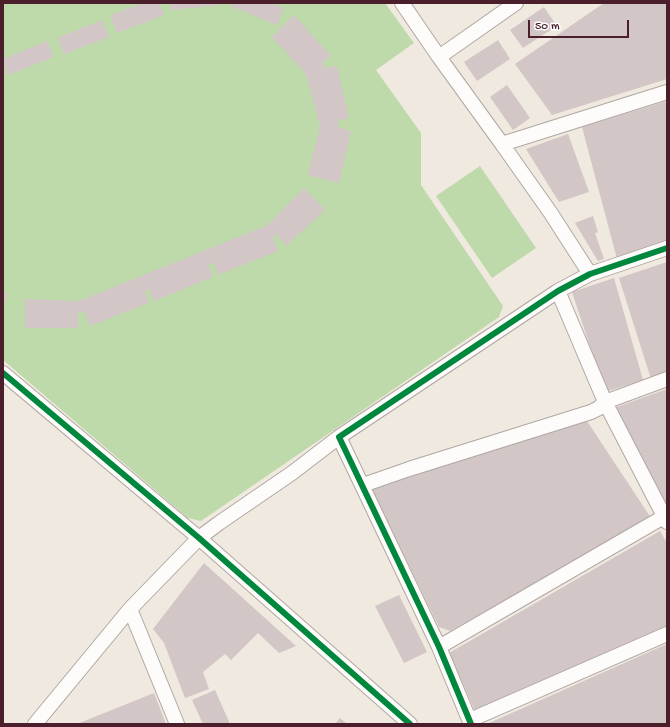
<!DOCTYPE html>
<style>
body{margin:0}
#map{position:relative;width:670px;height:727px;overflow:hidden;background:#f0e9df;font-family:"Gochi Hand",sans-serif}
canvas{display:block}
.frame{position:absolute;inset:0;border:4px solid #4a1f2b;pointer-events:none}
.scale{position:absolute;left:528px;top:20px;width:101px;height:18px;box-sizing:border-box;border:2px solid #4a1f2b;border-top:0;padding-left:5px;font-size:12px;line-height:14px;white-space:nowrap;color:#4a1f2b;-webkit-text-stroke:3px #fff;paint-order:stroke}
</style>
<div id="map">
<canvas width="670" height="727"></canvas>
<div class="frame"></div>
<div class="scale">50 m</div>
</div>
<script>
const c = document.querySelector('canvas').getContext('2d');
c.lineJoin = 'round';
function fill(path, color) { c.fillStyle = color; c.fill(path, 'evenodd'); }
function strokePath(path, color, width, dash) { c.strokeStyle = color; c.lineWidth = width; c.lineCap = dash ? 'butt' : 'round'; c.setLineDash(dash || []); c.stroke(path); }
const green = new Path2D(`
 M 3,3 L 385,3 L 414,43 L 376,70 L 421,133 L 421,185 L 503,306 L 499,317 L 201,521 L 188,518 L 3,360 Z
 M 480,166 L 536,248 L 492,278 L 436,196 Z`);
const building = new Path2D(`
 M 143,3 L 159,3 L 164,15 L 117,33 L 110,15 Z
 M 170,3 L 221,3 L 221,5 L 171,10 Z
 M 231,3 L 271,3 L 283,8 L 277,25 L 230,6 Z
 M 604,3 L 667,3 L 667,79 L 552,115 L 515,64 Z
 M 544,7 L 557,26 L 523,48 L 510,30 Z
 M 294,15 L 331,56 L 323,62 L 326,68 L 337,66 L 349,118 L 338,121 L 338,127 L 351,131 L 339,183 L 308,175 L 320,126 L 306,74 L 272,37 Z
 M 102,20 L 109,37 L 64,54 L 57,38 Z
 M 498,40 L 510,59 L 477,81 L 464,62 Z
 M 47,41 L 54,57 L 8,75 L 3,62 L 3,59 Z
 M 507,85 L 530,118 L 513,130 L 490,97 Z
 M 667,101 L 667,242 L 617,259 L 582,127 Z
 M 568,134 L 589,192 L 559,202 L 526,149 Z
 M 304,188 L 325,210 L 286,246 L 277,235 L 273,238 L 278,251 L 218,275 L 214,263 L 208,265 L 213,277 L 154,301 L 149,289 L 145,291 L 149,303 L 90,326 L 84,312 L 78,312 L 78,328 L 25,328 L 25,299 L 79,301 L 268,225 Z
 M 593,216 L 598,232 L 595,233 L 604,259 L 598,261 L 575,223 Z
 M 667,262 L 667,374 L 651,379 L 619,278 Z
 M 614,278 L 643,380 L 605,392 L 572,292 Z
 M 3,291 L 8,295 L 3,304 Z
 M 667,389 L 667,508 L 614,408 Z
 M 585,418 L 651,518 L 450,631 L 439,627 L 372,489 Z
 M 660,531 L 667,543 L 667,627 L 475,711 L 449,653 Z
 M 204,563 L 296,646 L 279,653 L 258,633 L 231,660 L 225,654 L 203,672 L 209,689 L 185,698 L 164,643 L 153,629 Z
 M 399,595 L 427,652 L 404,663 L 375,606 Z
 M 667,644 L 667,724 L 487,724 Z
 M 215,690 L 230,724 L 203,724 L 192,700 Z
 M 154,693 L 166,724 L 77,724 Z
 M 340,718 L 347,724 L 335,724 Z`);
const minor = new Path2D(`
 M 402,3 L 439,57 L 502,144
 M 439,57 L 516,3
 M 590,274 L 550,212 L 502,144 L 667,92
 M 558,291 L 605,402 L 667,522
 M 3,373 L 199,538 L 410,724
 M 363,485 L 409,469 L 591,412 L 599,408 L 605,402 L 667,379
 M 130,609 L 177,724
 M 439,647 L 667,515
 M 470,720 L 667,634
 M 35,724 L 130,609 L 199,538 L 219,523 L 292,473 L 339,437
 M 471,724 L 439,647 L 339,437 L 558,291 L 590,274 L 667,248`);
const cycleway = new Path2D(`
 M 3,373 L 199,538 L 410,724
 M 471,724 L 439,647 L 339,437 L 558,291 L 590,274 L 667,248`);
fill(green, '#bedaab');
fill(building, '#d2c6c6');
strokePath(minor, '#b0a7a2', 16);
strokePath(minor, '#fdfcfa', 14);
strokePath(cycleway, '#00873e', 6);
</script>
